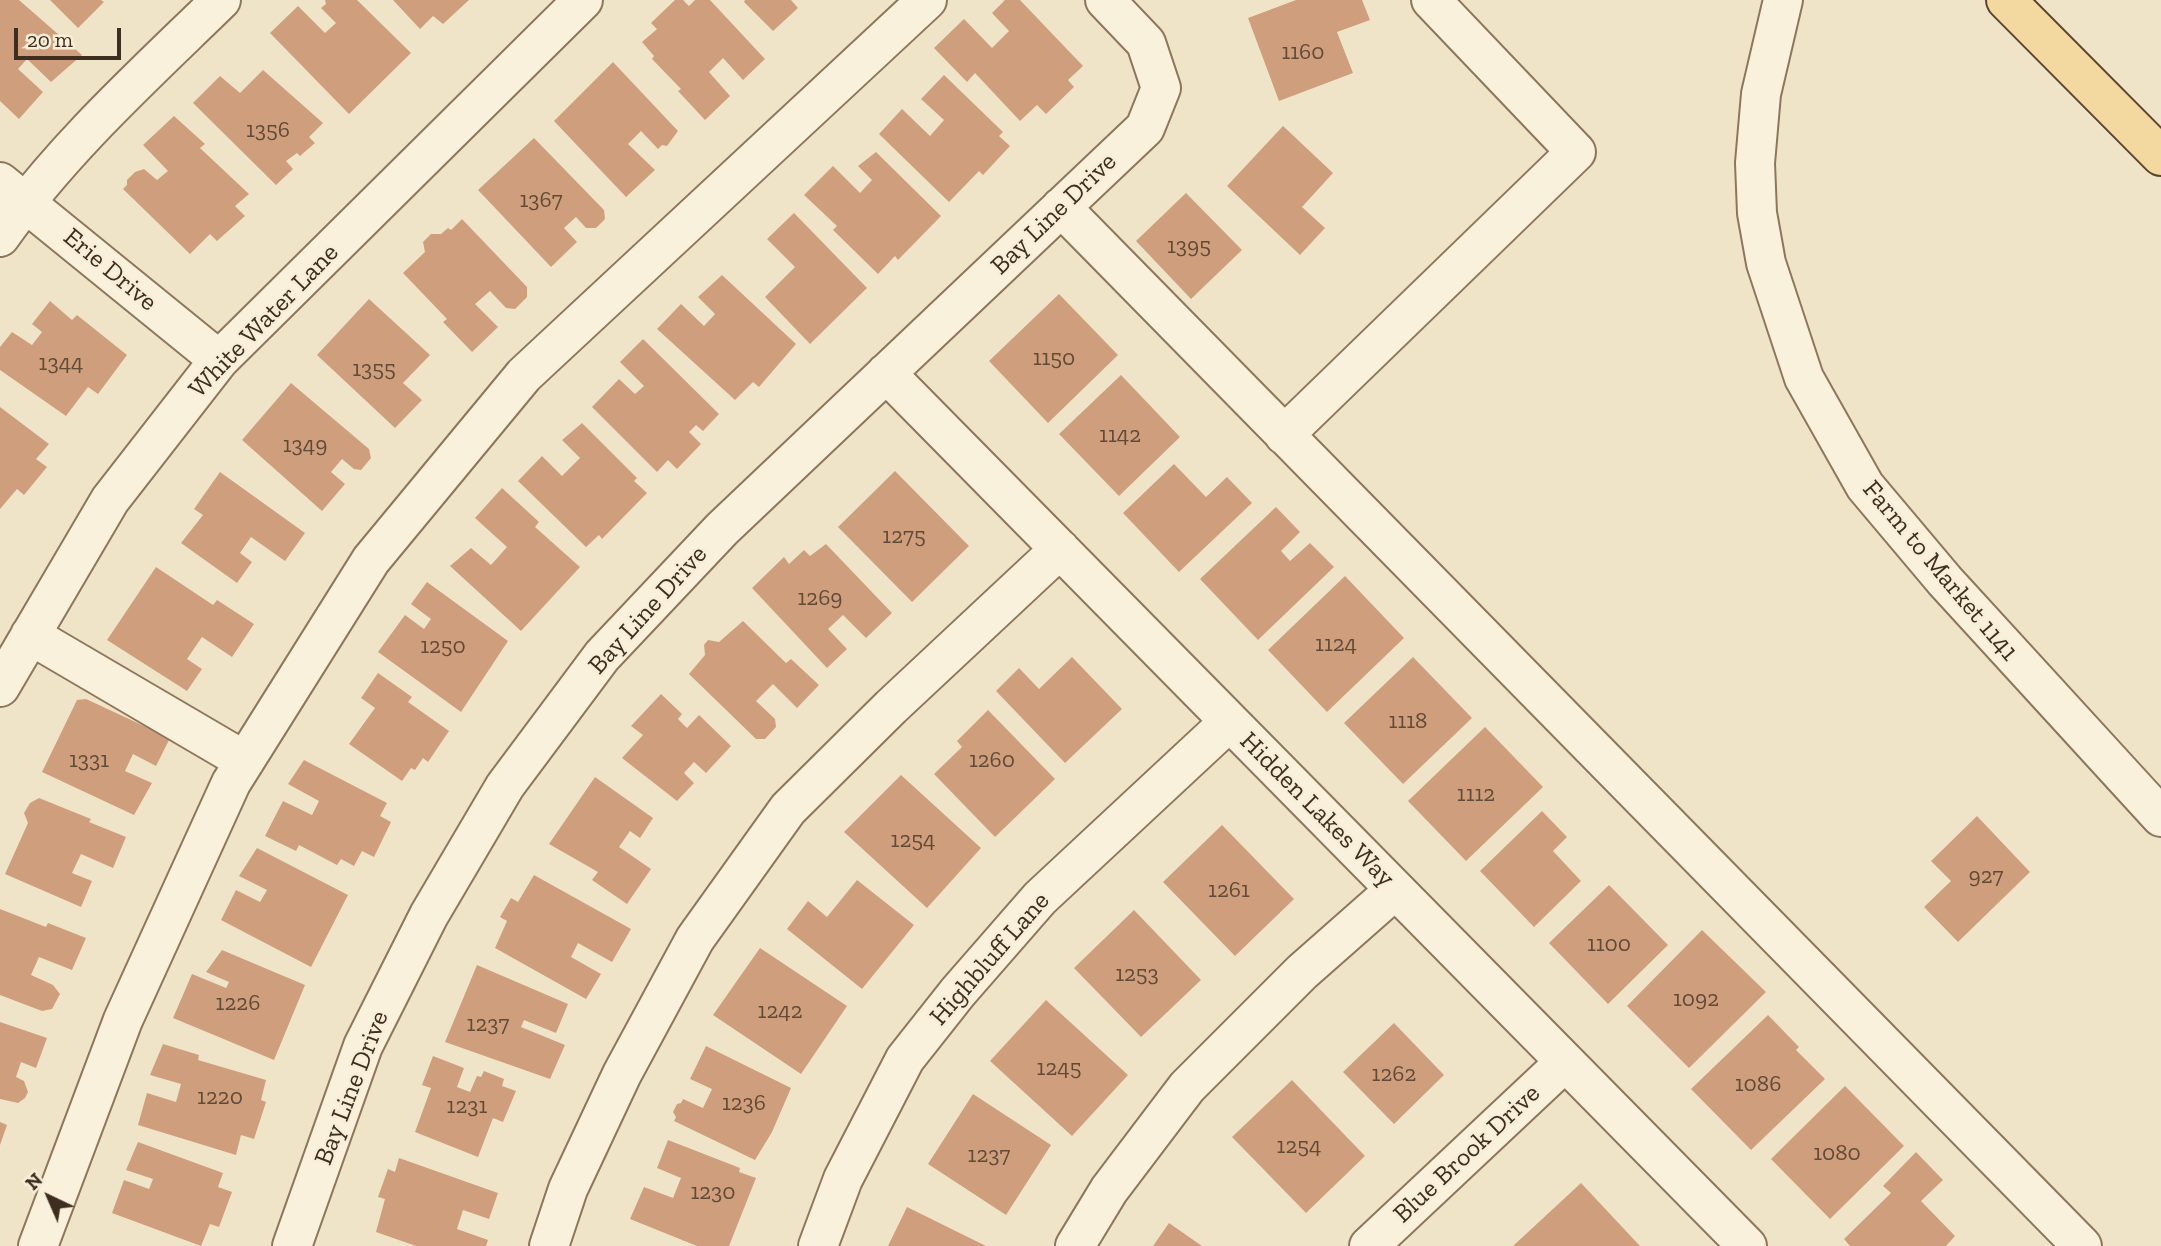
<!DOCTYPE html>
<style>
body{margin:0}
#map{position:relative;width:2161px;height:1246px;overflow:hidden;background:#f0e4c8;font-family:"Zilla Slab",serif}
canvas{display:block}
.north{position:absolute;left:14px;top:1162px;width:70px;height:70px;-webkit-text-stroke:5px #f7eed8;paint-order:stroke;rotate:316deg;font-size:19px;font-weight:700;line-height:28px;text-align:center;color:#3d2e20}
.north::after{content:'';display:block;margin:auto;width:24px;height:32px;background:#3d2e20;clip-path:polygon(50% 0,100% 100%,50% 72%,0 100%)}
.scale{position:absolute;left:14px;top:28px;width:107px;height:32px;box-sizing:border-box;border:4px solid #3d2e20;border-top:0;padding-left:9px;font-size:21px;line-height:24px;white-space:nowrap;color:#3d2e20;-webkit-text-stroke:5px #f7eed8;paint-order:stroke}
</style>
<div id="map">
<canvas width="2161" height="1246"></canvas>
<div class="north">N</div>
<div class="scale">20 m</div>
</div>
<script>
const c = document.querySelector('canvas').getContext('2d');
c.lineJoin = 'round';
function fill(path, color) { c.fillStyle = color; c.fill(path, 'evenodd'); }
function strokePath(path, color, width, dash) { c.strokeStyle = color; c.lineWidth = width; c.lineCap = dash ? 'butt' : 'round'; c.setLineDash(dash || []); c.stroke(path); }
function label(font, color, halo, rows, align = 'center') {
  c.font = font + ' "Zilla Slab",serif'; c.lineWidth = 5; c.setLineDash([]); c.textBaseline = 'middle'; c.strokeStyle = halo; c.fillStyle = color; for (const [text, x, y, turn = 0] of rows) {
    c.save(); c.translate(x, y); c.rotate((+turn || 0) * Math.PI / 180); c.textAlign = isNaN(turn) ? turn : align; if (halo) c.strokeText(text, 0, 0); c.fillText(text, 0, 0); c.restore();
  }
}
const building = new Path2D(`
 M 0,0 L 19,0 L 82,55 L 51,82 L 27,59 L 18,69 L 43,92 L 19,119 L 0,101 Z
 M 50,0 L 101,0 L 104,2 L 78,28 Z
 M 325,0 L 357,0 L 411,53 L 349,114 L 270,33 L 298,6 L 325,33 L 336,23 L 321,8 L 326,4 Z
 M 393,0 L 469,0 L 443,24 L 433,16 L 420,29 Z
 M 675,0 L 683,0 L 689,6 L 695,0 L 710,0 L 765,59 L 743,80 L 723,58 L 709,72 L 730,96 L 705,120 L 678,91 L 681,89 L 652,59 L 654,56 L 642,42 L 657,29 L 651,23 Z
 M 745,0 L 791,0 L 798,8 L 773,31 L 744,2 Z
 M 1005,0 L 1020,0 L 1083,66 L 1068,80 L 1074,87 L 1046,114 L 1037,105 L 1020,121 L 975,73 L 967,82 L 934,48 L 964,19 L 992,48 L 1009,31 L 992,13 Z
 M 1296,0 L 1362,0 L 1370,20 L 1337,32 L 1353,73 L 1279,101 L 1248,18 Z
 M 613,62 L 678,131 L 667,146 L 662,145 L 658,149 L 641,131 L 628,144 L 655,170 L 626,197 L 554,121 Z
 M 263,70 L 323,123 L 309,137 L 315,143 L 300,156 L 297,153 L 286,161 L 293,169 L 276,185 L 193,103 L 220,76 L 240,93 Z
 M 944,75 L 1003,132 L 999,136 L 1010,146 L 983,175 L 979,171 L 949,202 L 879,134 L 902,109 L 930,136 L 944,120 L 921,99 Z
 M 174,116 L 205,144 L 200,148 L 249,194 L 235,206 L 245,216 L 217,241 L 210,234 L 190,254 L 123,189 L 127,185 L 127,180 L 135,172 L 144,169 L 157,180 L 168,171 L 143,145 Z
 M 1283,126 L 1333,173 L 1302,207 L 1325,228 L 1300,255 L 1227,186 Z
 M 534,138 L 604,210 L 605,219 L 596,228 L 586,228 L 576,217 L 564,228 L 577,242 L 551,267 L 478,190 Z
 M 876,152 L 941,216 L 898,260 L 895,256 L 878,274 L 833,230 L 837,226 L 804,195 L 833,166 L 860,193 L 872,180 L 858,166 Z
 M 1186,193 L 1242,250 L 1191,299 L 1136,241 Z
 M 794,213 L 867,288 L 810,344 L 765,297 L 795,267 L 767,239 Z
 M 462,219 L 527,287 L 527,297 L 515,309 L 506,308 L 490,291 L 475,304 L 498,327 L 472,352 L 443,322 L 447,319 L 403,273 L 425,252 L 423,242 L 431,234 L 441,234 L 448,228 L 451,230 Z
 M 722,275 L 796,344 L 759,387 L 753,382 L 735,400 L 657,329 L 681,304 L 704,326 L 715,314 L 698,297 Z
 M 1059,294 L 1118,355 L 1048,423 L 989,361 Z
 M 369,299 L 430,355 L 403,383 L 422,400 L 395,428 L 317,355 Z
 M 50,301 L 72,320 L 77,315 L 127,355 L 98,394 L 88,387 L 66,416 L 0,370 L 0,347 L 12,332 L 32,345 L 42,332 L 32,324 Z
 M 643,339 L 719,414 L 703,431 L 696,425 L 689,432 L 701,444 L 677,469 L 668,460 L 657,472 L 592,407 L 619,379 L 635,394 L 644,386 L 620,362 Z
 M 1121,375 L 1180,437 L 1119,496 L 1059,434 Z
 M 291,383 L 369,449 L 371,458 L 361,470 L 354,469 L 342,459 L 331,472 L 345,484 L 322,511 L 242,440 Z
 M 0,407 L 49,444 L 36,459 L 47,467 L 24,495 L 17,489 L 0,509 Z
 M 582,423 L 637,478 L 634,481 L 647,493 L 602,539 L 599,535 L 586,547 L 518,481 L 542,456 L 562,476 L 580,458 L 562,440 Z
 M 1174,464 L 1206,497 L 1227,477 L 1252,503 L 1179,572 L 1123,513 Z
 M 895,471 L 969,546 L 912,602 L 838,527 Z
 M 220,472 L 305,533 L 285,561 L 251,537 L 240,553 L 252,562 L 237,583 L 181,543 L 203,515 L 194,509 Z
 M 502,488 L 539,522 L 535,527 L 580,567 L 521,631 L 450,566 L 471,548 L 491,565 L 507,547 L 475,518 Z
 M 1276,507 L 1300,532 L 1281,551 L 1290,561 L 1310,543 L 1334,567 L 1258,640 L 1200,579 Z
 M 826,544 L 892,613 L 866,638 L 843,615 L 828,629 L 847,649 L 827,668 L 752,588 L 784,557 L 789,564 L 804,550 L 810,556 Z
 M 156,567 L 213,605 L 217,600 L 254,624 L 232,657 L 202,637 L 187,659 L 202,669 L 187,691 L 107,640 Z
 M 1345,576 L 1404,638 L 1327,712 L 1268,650 Z
 M 427,582 L 508,641 L 461,712 L 378,652 L 405,615 L 424,629 L 431,619 L 411,604 Z
 M 743,621 L 786,663 L 791,659 L 819,685 L 797,708 L 773,684 L 756,701 L 775,719 L 776,727 L 765,739 L 756,739 L 689,674 L 705,655 L 704,645 L 708,640 L 719,642 Z
 M 1072,657 L 1122,709 L 1065,763 L 996,691 L 1019,668 L 1039,689 Z
 M 1413,657 L 1472,718 L 1403,784 L 1344,723 Z
 M 378,673 L 412,697 L 408,702 L 449,731 L 428,762 L 423,758 L 415,770 L 411,768 L 402,781 L 349,744 L 375,708 L 361,698 Z
 M 661,694 L 682,714 L 678,719 L 687,728 L 699,715 L 731,746 L 706,773 L 694,762 L 684,773 L 694,783 L 677,801 L 622,758 L 643,735 L 631,726 Z
 M 86,699 L 170,738 L 156,766 L 133,754 L 125,771 L 152,783 L 134,815 L 42,772 L 77,700 Z
 M 988,710 L 1055,779 L 995,837 L 934,774 L 962,747 L 957,741 Z
 M 1485,727 L 1543,787 L 1466,861 L 1408,801 Z
 M 304,760 L 387,803 L 380,816 L 391,822 L 374,857 L 362,851 L 354,866 L 341,859 L 337,865 L 299,845 L 296,851 L 265,836 L 283,801 L 312,815 L 319,801 L 288,784 Z
 M 901,775 L 981,848 L 927,908 L 844,832 Z
 M 595,777 L 653,818 L 640,838 L 630,831 L 619,847 L 651,869 L 627,904 L 592,880 L 598,872 L 549,844 Z
 M 39,798 L 91,819 L 89,822 L 126,837 L 113,868 L 81,854 L 72,873 L 92,881 L 81,907 L 5,874 L 28,823 L 24,813 L 30,803 Z
 M 1542,811 L 1567,837 L 1553,851 L 1581,881 L 1534,927 L 1480,871 Z
 M 1977,816 L 2030,872 L 1958,942 L 1924,907 L 1951,881 L 1931,861 Z
 M 1222,825 L 1294,899 L 1235,956 L 1163,882 Z
 M 257,848 L 348,895 L 311,967 L 221,920 L 236,890 L 260,902 L 267,890 L 239,876 Z
 M 534,875 L 631,929 L 612,962 L 578,943 L 571,957 L 601,974 L 586,999 L 495,948 L 507,921 L 500,917 L 511,898 L 518,902 Z
 M 857,880 L 914,925 L 862,989 L 787,929 L 808,901 L 827,917 Z
 M 1609,885 L 1668,945 L 1608,1004 L 1549,943 Z
 M 0,909 L 46,927 L 48,923 L 86,938 L 72,970 L 39,957 L 31,975 L 53,985 L 60,994 L 52,1009 L 42,1011 L 0,995 Z
 M 1134,910 L 1201,980 L 1141,1037 L 1074,968 Z
 M 1702,930 L 1766,992 L 1689,1068 L 1627,1006 Z
 M 760,948 L 847,1006 L 801,1074 L 713,1015 Z
 M 222,950 L 305,985 L 274,1060 L 173,1018 L 192,974 L 226,988 L 229,982 L 206,972 Z
 M 477,965 L 568,1004 L 556,1033 L 524,1020 L 521,1027 L 565,1045 L 550,1079 L 445,1042 Z
 M 1046,1000 L 1128,1075 L 1072,1136 L 990,1061 Z
 M 1768,1015 L 1799,1047 L 1796,1050 L 1825,1079 L 1751,1150 L 1691,1089 Z
 M 0,1022 L 47,1038 L 36,1068 L 21,1062 L 16,1077 L 24,1081 L 28,1092 L 25,1098 L 18,1103 L 0,1099 Z
 M 1394,1023 L 1444,1075 L 1394,1124 L 1343,1072 Z
 M 163,1044 L 199,1055 L 198,1060 L 266,1080 L 261,1100 L 266,1102 L 254,1139 L 241,1135 L 236,1155 L 138,1125 L 147,1093 L 176,1102 L 181,1084 L 150,1075 Z
 M 706,1046 L 791,1088 L 772,1132 L 755,1160 L 674,1121 L 676,1117 L 673,1112 L 677,1104 L 681,1103 L 683,1099 L 703,1108 L 712,1089 L 690,1079 Z
 M 433,1056 L 464,1068 L 457,1087 L 470,1092 L 477,1076 L 481,1077 L 484,1071 L 504,1079 L 502,1086 L 516,1091 L 503,1122 L 493,1118 L 478,1157 L 415,1132 L 431,1088 L 422,1085 Z
 M 1292,1080 L 1365,1156 L 1306,1213 L 1232,1137 Z
 M 1845,1086 L 1904,1146 L 1830,1219 L 1771,1159 Z
 M 973,1094 L 1051,1145 L 1006,1215 L 928,1164 Z
 M 0,1122 L 7,1125 L 0,1145 Z
 M 668,1140 L 740,1168 L 739,1172 L 756,1178 L 729,1246 L 697,1246 L 630,1219 L 644,1187 L 673,1198 L 681,1178 L 657,1168 Z
 M 138,1142 L 223,1173 L 218,1187 L 232,1192 L 219,1227 L 210,1224 L 201,1246 L 112,1213 L 124,1180 L 149,1189 L 153,1179 L 126,1170 Z
 M 1916,1152 L 1943,1180 L 1921,1201 L 1955,1236 L 1946,1246 L 1850,1246 L 1844,1239 L 1891,1193 L 1883,1186 Z
 M 399,1158 L 498,1193 L 489,1219 L 463,1210 L 457,1229 L 488,1240 L 486,1246 L 416,1246 L 376,1232 L 385,1199 L 378,1197 L 388,1169 L 395,1172 Z
 M 1581,1183 L 1640,1246 L 1513,1246 Z
 M 907,1207 L 986,1246 L 888,1246 Z
 M 1169,1223 L 1202,1246 L 1153,1246 Z`);
const minor = new Path2D(`
 M 1783,0 L 1761,94 L 1755,163 L 1757,213 L 1766,263 L 1804,378 L 1865,486 L 1945,581 L 2161,817
 M 0,182 L 219,360
 M 1061,207 L 2082,1246
 M 0,237 C 62,149 144,75 221,0
 M 886,373 L 1747,1246
 M 1284,435 L 1576,152 L 1431,0
 M 30,635 L 245,761
 M 0,687 L 110,500 L 219,360 L 583,0
 M 38,1246 L 123,1020 L 231,783 L 371,560 L 524,375 L 927,0
 M 292,1246 L 363,1046 L 429,915 L 505,786 L 602,656 L 722,529 L 1145,128 L 1161,88 L 1146,43 L 1105,0
 M 549,1246 L 568,1189 L 622,1074 L 695,939 L 788,809 L 891,707 L 1060,549
 M 818,1246 L 843,1179 L 905,1059 L 958,992 L 1040,898 L 1229,722
 M 1075,1246 L 1109,1190 L 1187,1087 L 1302,972 L 1395,890
 M 1369,1246 L 1565,1062`);
const major = new Path2D(`
 M 2006,0 L 2161,156`);
const numberNames = [
 ["1160",1303,52],
 ["1356",268,130],
 ["1367",541,200],
 ["1395",1189,246],
 ["1150",1054,358],
 ["1344",61,363],
 ["1355",374,369],
 ["1142",1120,435],
 ["1349",305,445],
 ["1275",904,536],
 ["1269",820,598],
 ["1124",1336,644],
 ["1250",443,646],
 ["1118",1408,721],
 ["1331",89,760],
 ["1260",992,760],
 ["1112",1476,794],
 ["1254",913,840],
 ["927",1986,876],
 ["1261",1229,890],
 ["1100",1609,944],
 ["1253",1137,974],
 ["1092",1696,999],
 ["1226",238,1003],
 ["1242",780,1011],
 ["1237",488,1024],
 ["1245",1059,1068],
 ["1262",1394,1074],
 ["1086",1758,1084],
 ["1220",220,1097],
 ["1236",744,1103],
 ["1231",467,1106],
 ["1254",1299,1146],
 ["1080",1837,1153],
 ["1237",989,1155],
 ["1230",713,1192]
];
const streetNames = [
 ["Bay Line Drive",1054,214,-44],
 ["Erie Drive",110,270,40],
 ["White Water Lane",264,321,-46],
 ["Farm to Market 1141",1940,571,50],
 ["Bay Line Drive",648,610,-48],
 ["Hidden Lakes Way",1317,810,45],
 ["Highbluff Lane",990,959,-49],
 ["Bay Line Drive",352,1088,-69],
 ["Blue Brook Drive",1467,1154,-43]
];
fill(building, '#cf9f7d');
strokePath(minor, '#8d765c', 42);
strokePath(major, '#5b4430', 42);
strokePath(minor, '#faf1dc', 38);
strokePath(major, '#f3d9a0', 38);
label('23px', '#624a37', null, numberNames);
label('26px', '#3d2e20', '#f7eed8', streetNames);
</script>
